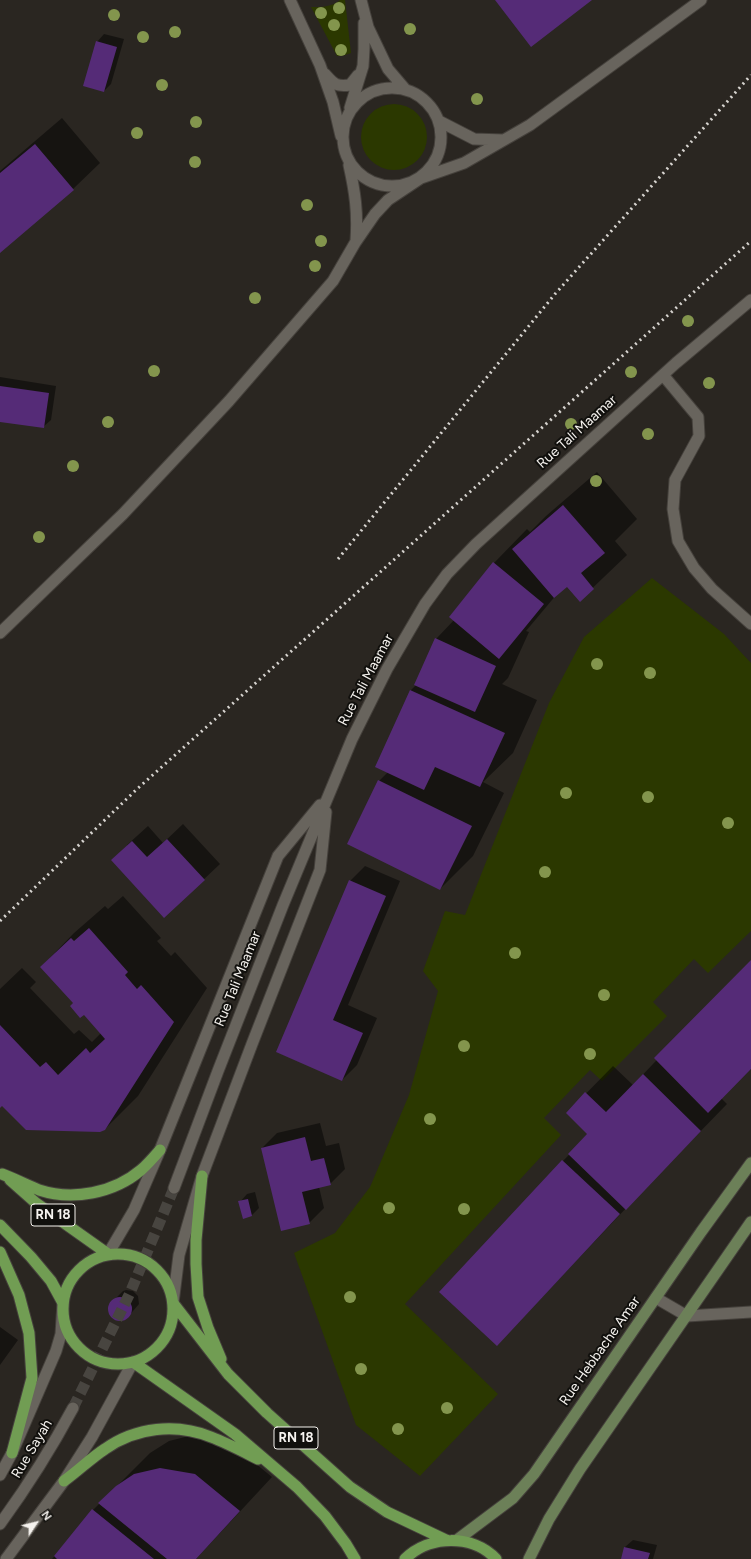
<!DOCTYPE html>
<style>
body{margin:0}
#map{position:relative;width:751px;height:1559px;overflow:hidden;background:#2a2621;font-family:Figtree,sans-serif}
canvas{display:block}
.north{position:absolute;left:16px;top:1503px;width:40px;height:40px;-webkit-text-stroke:3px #11100d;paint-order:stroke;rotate:55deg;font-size:11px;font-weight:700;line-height:16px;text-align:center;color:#f5f2ee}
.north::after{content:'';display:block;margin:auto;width:14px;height:18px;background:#f5f2ee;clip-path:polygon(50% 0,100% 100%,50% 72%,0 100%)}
</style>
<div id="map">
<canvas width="751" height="1559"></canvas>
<div class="north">N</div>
</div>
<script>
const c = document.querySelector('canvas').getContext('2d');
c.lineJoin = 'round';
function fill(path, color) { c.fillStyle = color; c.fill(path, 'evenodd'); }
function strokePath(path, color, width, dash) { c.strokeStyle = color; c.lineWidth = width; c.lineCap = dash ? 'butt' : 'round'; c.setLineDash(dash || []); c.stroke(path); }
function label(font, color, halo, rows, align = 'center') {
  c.font = font + ' Figtree,sans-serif'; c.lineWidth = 4; c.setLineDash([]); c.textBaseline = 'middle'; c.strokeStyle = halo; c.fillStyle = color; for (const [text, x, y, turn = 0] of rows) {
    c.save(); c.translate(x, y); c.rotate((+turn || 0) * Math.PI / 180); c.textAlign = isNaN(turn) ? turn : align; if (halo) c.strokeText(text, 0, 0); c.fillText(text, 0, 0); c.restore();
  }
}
const green = new Path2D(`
 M 340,0 L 345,0 L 351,53 C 346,55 342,56 337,56 L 311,7 C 320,7 333,7 340,0 Z
 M361 137a33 33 0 1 1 66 0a33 33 0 1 1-66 0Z
 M 652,578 L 724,634 L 751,663 L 751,931 L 708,973 L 694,959 L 653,1002 L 667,1016 L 602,1081 L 590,1070 L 544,1118 L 561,1135 L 405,1304 L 498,1394 L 420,1476 L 356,1425 L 294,1253 L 335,1233 L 370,1187 L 409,1095 L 438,991 L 423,971 L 445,911 L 465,915 L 549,703 L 584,637 Z`);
const shadow = new Path2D(`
 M 104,34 L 124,39 L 111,84 L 104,91 L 97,42 Z
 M 62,118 L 100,163 L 73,189 L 0,251 L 0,171 Z
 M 0,377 L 56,386 L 51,420 L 43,427 L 0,421 Z
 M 597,472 L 637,519 L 615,541 L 627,555 L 580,600 L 567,585 L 557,594 L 526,631 L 529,632 L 508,678 L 502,684 L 537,700 L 513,753 L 483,782 L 504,793 L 473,856 L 440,889 L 379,781 L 388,772 L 376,767 L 411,690 L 416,685 L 436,639 L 454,620 L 450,616 L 494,563 L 527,529 L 530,532 L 546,516 Z
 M 183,824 L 220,864 L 164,917 L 127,845 L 148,826 L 163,843 Z
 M 365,866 L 400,881 L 348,1005 L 377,1018 L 357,1065 L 342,1080 L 277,1052 L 350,881 Z
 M 123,896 L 161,938 L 157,941 L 171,956 L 175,952 L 207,988 L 138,1096 L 105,1129 L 2,1104 L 0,1106 L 0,989 L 22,968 L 36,982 L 30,988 L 74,1034 L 79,1030 L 92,1042 L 101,1033 L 41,967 L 74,933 L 105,906 L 108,909 Z
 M 751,961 L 751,1069 L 721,1098 L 727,1104 L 629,1205 L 497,1345 L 563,1161 L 589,1134 L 567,1113 L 613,1066 L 633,1085 Z
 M 320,1123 L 326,1146 L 339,1143 L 345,1169 L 330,1184 L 319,1187 L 324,1208 L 309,1223 L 262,1148 L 277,1133 Z
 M 255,1192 L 259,1208 L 252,1215 L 240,1202 L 247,1194 Z
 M 126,1290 L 133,1291 L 138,1296 L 139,1304 L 127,1318 L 116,1320 L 109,1312 L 109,1305 L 123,1291 Z
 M 0,1327 L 18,1340 L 0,1365 Z
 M 193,1435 L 228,1441 L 272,1477 L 196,1559 L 52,1559 L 93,1510 L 150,1453 L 169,1441 Z
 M 633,1540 L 657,1545 L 653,1559 L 622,1559 L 625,1547 Z`);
const building = new Path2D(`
 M 495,0 L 592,0 L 531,47 Z
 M 96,41 L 117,47 L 104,92 L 83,86 Z
 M 35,144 L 74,190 L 0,253 L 0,173 Z
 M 0,386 L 49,393 L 44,428 L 0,422 Z
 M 563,505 L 605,553 L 581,573 L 594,589 L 580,602 L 567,587 L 554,598 L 512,549 Z
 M 493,562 L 544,604 L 499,659 L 449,617 Z
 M 435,638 L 496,666 L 475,712 L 414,685 Z
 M 410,690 L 505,733 L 480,787 L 435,767 L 424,790 L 375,767 Z
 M 378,780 L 472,826 L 440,890 L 347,844 Z
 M 167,839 L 205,880 L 164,918 L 111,860 L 132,841 L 147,857 Z
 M 349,880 L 386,896 L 333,1020 L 363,1033 L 342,1081 L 276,1052 Z
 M 89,928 L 128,972 L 125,975 L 137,989 L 141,985 L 174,1022 L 105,1130 L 100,1132 L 26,1130 L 2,1106 L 0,1108 L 0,1025 L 40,1067 L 46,1062 L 58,1075 L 86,1048 L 90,1053 L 105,1039 L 84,1015 L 80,1018 L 70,1006 L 73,1003 L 40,967 L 71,938 L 74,941 Z
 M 751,960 L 751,1069 L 708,1113 L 654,1058 Z
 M 643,1074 L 701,1131 L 626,1210 L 568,1154 L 587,1134 L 566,1113 L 585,1092 L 606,1112 Z
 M 305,1137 L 311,1161 L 324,1158 L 331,1185 L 302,1192 L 310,1224 L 281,1231 L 261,1148 Z
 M 562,1160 L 620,1214 L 497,1346 L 439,1292 Z
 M 248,1199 L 252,1216 L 243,1219 L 238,1201 Z
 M108 1309a12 12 0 1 1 24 0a12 12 0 1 1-24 0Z
 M 160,1468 L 195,1474 L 240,1511 L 196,1559 L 167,1559 L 98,1503 L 116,1486 L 134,1474 Z
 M 92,1509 L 154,1559 L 57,1559 L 54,1556 Z
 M 624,1547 L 650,1553 L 648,1559 L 621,1559 Z`);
const minorTunnel = new Path2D(`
 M 73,1408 L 130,1293 L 174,1188`);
const service = new Path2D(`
 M 656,1298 L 687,1316 L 751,1312`);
const minor = new Path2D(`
 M 290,0 L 320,65 L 333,102 L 341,136
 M 361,0 L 368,27 L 388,69 L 405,89
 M 325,74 C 334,84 336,87 350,85 L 358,75
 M343 137a49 49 0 1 1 98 0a49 49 0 1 1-98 0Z
 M 350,108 L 363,66 L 364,49 L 364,23
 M 439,121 L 474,139 L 504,140
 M 349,165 C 355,192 358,212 356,241
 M 663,375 L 698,417 L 699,436 L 675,480 L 673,509 L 678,541 L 694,568 L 712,589 L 751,624
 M 0,633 L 123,514 L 229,401 L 333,281 L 355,243 L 375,214 L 388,200 L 421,178 L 464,163 L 530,125 L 701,0
 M 174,1188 L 218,1071 L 283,905 L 352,739 L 387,669 L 425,604 L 447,574 L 476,544 L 676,363 L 751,300
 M 108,1254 L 134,1210 L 160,1150 L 278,856 L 320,805
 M 173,1303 L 179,1255 L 202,1176 L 252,1044 L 320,870 L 326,812
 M 0,1475 L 12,1453 L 56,1351 L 61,1334 L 63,1303
 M 0,1524 C 27,1487 51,1449 73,1408
 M 6,1559 L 64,1481 L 92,1437 L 133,1362`);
const secondary = new Path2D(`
 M 457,1540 L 513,1498 L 534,1474 L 701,1232 L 751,1163
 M 529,1559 L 549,1519 L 580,1469 L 751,1222`);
const primary = new Path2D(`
 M 2,1174 C 15,1179 27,1185 39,1190 C 73,1201 114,1193 141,1170 C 148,1164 154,1157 160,1150
 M 202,1176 L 196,1240 L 196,1264 L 198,1297 L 208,1328 L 221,1359
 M 10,1180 L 36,1203 L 108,1254
 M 0,1225 L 31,1257 L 51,1281 L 63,1303
 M 0,1252 L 19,1295 L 29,1333 L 32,1378 L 12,1453
 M63 1309a55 55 0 1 1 110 0a55 55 0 1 1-110 0Z
 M 173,1303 L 228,1374 L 267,1413 L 350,1487 L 387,1512 L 446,1540
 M 133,1362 L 235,1434 L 297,1487 L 325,1516 L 346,1544 L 355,1559
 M 64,1481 C 78,1471 91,1458 105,1449 C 136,1427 176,1423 211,1437 C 227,1443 242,1451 258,1459
 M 405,1559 C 429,1535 473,1534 496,1559`);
const rail = new Path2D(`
 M 338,559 L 555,294 L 751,75
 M 0,921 L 137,789 L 751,241`);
const trees = [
 [339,8],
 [321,13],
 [114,15],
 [334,25],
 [410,29],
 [175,32],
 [143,37],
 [341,50],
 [162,85],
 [477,99],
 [196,122],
 [137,133],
 [195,162],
 [307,205],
 [321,241],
 [315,266],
 [255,298],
 [688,321],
 [154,371],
 [631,372],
 [709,383],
 [108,422],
 [571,424],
 [648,434],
 [73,466],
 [596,481],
 [39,537],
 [597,664],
 [650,673],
 [566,793],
 [648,797],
 [728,823],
 [545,872],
 [515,953],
 [604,995],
 [464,1046],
 [590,1054],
 [430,1119],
 [389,1208],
 [464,1209],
 [350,1297],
 [361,1369],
 [447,1408],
 [398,1429]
];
const shields = [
 [53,1215,44],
 [296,1438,44]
];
const shieldNames = [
 ["RN 18",53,1215],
 ["RN 18",296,1438]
];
const streetNames = [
 ["Rue Tali Maamar",577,432,-42],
 ["Rue Tali Maamar",366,680,-62],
 ["Rue Tali Maamar",238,979,-68],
 ["Rue Hebbache Amar",600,1351,-55],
 ["Rue Sayah",32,1449,-59]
];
fill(green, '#2b3800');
fill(shadow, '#0007');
fill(building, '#552b77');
strokePath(minorTunnel, '#484540', 11, [11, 5.5]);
strokePath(service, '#45413c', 13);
strokePath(minor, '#45413c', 13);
strokePath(secondary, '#45413c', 13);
strokePath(primary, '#45413c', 13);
strokePath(service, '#68645d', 11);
strokePath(minor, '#68645d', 11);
strokePath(secondary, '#6c8058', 11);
strokePath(primary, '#719d53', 11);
strokePath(rail, '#d7d4d0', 3, [2, 4]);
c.fillStyle = '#83954d';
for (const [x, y] of trees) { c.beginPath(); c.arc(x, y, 6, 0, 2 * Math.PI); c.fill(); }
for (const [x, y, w] of shields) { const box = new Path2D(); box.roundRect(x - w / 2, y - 11, w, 22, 3); c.fillStyle = '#11100d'; c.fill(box); strokePath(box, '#f5f2ee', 1); }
label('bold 13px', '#f5f2ee', null, shieldNames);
label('14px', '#f5f2ee', '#11100d', streetNames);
</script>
